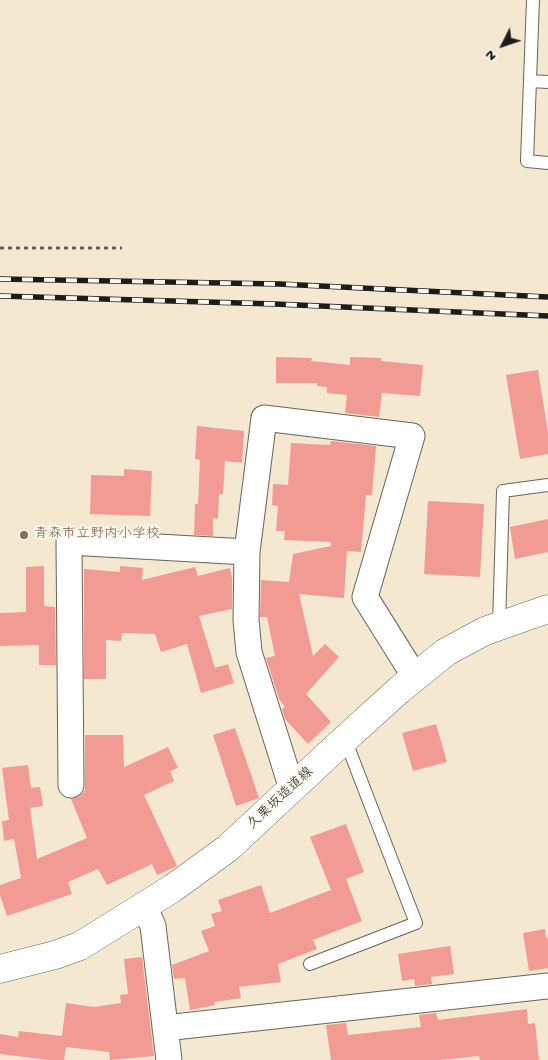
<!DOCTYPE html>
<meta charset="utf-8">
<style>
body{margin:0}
#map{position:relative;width:548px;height:1060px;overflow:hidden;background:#f5e8d1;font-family:"Gochi Hand",sans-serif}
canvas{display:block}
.north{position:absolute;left:478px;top:20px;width:50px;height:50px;-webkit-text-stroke:4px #fbf7ec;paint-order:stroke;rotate:229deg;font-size:14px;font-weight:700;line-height:20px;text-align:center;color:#1c1c1c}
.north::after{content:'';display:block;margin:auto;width:18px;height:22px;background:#1c1c1c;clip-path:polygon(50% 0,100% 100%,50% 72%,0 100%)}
</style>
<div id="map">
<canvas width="548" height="1060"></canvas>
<div class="north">N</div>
</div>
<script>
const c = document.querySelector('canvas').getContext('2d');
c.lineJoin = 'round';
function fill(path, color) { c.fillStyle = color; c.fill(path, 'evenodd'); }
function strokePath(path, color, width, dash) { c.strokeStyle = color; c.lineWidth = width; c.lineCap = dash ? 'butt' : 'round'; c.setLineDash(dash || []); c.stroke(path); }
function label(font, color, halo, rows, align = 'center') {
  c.font = font + ' "Gochi Hand","Klee One",sans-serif'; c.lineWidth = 4; c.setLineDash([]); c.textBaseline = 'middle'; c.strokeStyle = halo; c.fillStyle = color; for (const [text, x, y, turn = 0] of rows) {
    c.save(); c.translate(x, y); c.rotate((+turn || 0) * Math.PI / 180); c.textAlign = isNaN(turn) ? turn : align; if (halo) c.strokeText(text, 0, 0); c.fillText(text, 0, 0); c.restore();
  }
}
const building = new Path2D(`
 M 276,357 L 312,358 L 311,361 L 350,365 L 350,357 L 381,358 L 381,361 L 423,365 L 420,396 L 382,393 L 379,417 L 345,413 L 347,395 L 327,393 L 327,387 L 317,386 L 317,383 L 276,383 Z
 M 538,370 L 548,432 L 548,454 L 520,459 L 506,375 Z
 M 197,426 L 244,431 L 242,463 L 225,461 L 223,494 L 219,494 L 218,519 L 213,518 L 213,536 L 194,535 L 195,504 L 198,504 L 200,460 L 195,459 Z
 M 331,441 L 376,446 L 372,495 L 366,495 L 361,552 L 347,551 L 344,598 L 299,594 L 313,656 L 325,644 L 339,657 L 306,694 L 331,722 L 308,744 L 285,719 L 282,709 L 285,707 L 279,699 L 266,658 L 275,656 L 267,617 L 260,617 L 261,580 L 289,582 L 293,554 L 331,546 L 331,542 L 284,540 L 285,531 L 276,531 L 278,506 L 272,505 L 273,484 L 288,485 L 291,443 L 330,445 Z
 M 124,469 L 152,471 L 150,516 L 90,514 L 91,475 L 124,476 Z
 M 428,501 L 484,504 L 480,577 L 424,574 Z
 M 548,519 L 548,552 L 515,559 L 510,527 Z
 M 44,566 L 44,606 L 55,607 L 56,665 L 39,665 L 39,645 L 0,646 L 0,613 L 26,612 L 26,567 Z
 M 120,566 L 143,568 L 142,580 L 195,567 L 198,576 L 230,568 L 232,578 L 232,609 L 199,616 L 215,668 L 228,664 L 234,683 L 201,693 L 187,644 L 161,652 L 155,634 L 122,633 L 121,641 L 106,640 L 106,679 L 84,679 L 84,569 L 120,572 Z
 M 436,724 L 447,762 L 413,771 L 402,733 Z
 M 235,728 L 259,798 L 236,806 L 213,735 Z
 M 85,735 L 123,735 L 124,767 L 168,747 L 178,768 L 170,771 L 174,781 L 144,795 L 177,866 L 157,875 L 152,864 L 107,885 L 98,869 L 68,882 L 72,894 L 7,916 L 0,895 L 0,885 L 21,878 L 14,839 L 4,841 L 2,821 L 9,820 L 2,768 L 28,765 L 31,788 L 40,787 L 43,806 L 30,808 L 37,859 L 87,838 L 71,799 L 79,797 L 85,790 Z
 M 346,824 L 364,872 L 346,879 L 362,921 L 313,940 L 317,949 L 278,964 L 281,982 L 239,987 L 241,998 L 214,1002 L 215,1005 L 190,1010 L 185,978 L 174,979 L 172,965 L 209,951 L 201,931 L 215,926 L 211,914 L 222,911 L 218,900 L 261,885 L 270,913 L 331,890 L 310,837 Z
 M 545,929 L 546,938 L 548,937 L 548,968 L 529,971 L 523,933 Z
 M 450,946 L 454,974 L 431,977 L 432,984 L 415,986 L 414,979 L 402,981 L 398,954 Z
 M 142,957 L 154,1056 L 110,1060 L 109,1052 L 66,1047 L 64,1060 L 49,1060 L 0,1054 L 0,1034 L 18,1037 L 19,1031 L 62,1036 L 66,1003 L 94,1007 L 121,1003 L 120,995 L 128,994 L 124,959 Z
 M 527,1009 L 528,1024 L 535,1023 L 539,1060 L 480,1060 L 479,1056 L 441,1060 L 331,1060 L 326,1025 L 346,1023 L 348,1035 L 421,1027 L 419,1015 L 436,1013 L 438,1020 Z`);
const path = new Path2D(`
 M 0,248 L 122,248`);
const lane = new Path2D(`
 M 533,0 L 527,161 L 548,163
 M 530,81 L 548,82
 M 499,626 L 503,491 L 548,485
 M 310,964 L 416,923 L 345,739`);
const street = new Path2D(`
 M 71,785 L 69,542 L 247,552
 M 292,789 L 249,652 L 246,620 L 247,552 L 264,418 L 412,436 L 365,597 L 415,677
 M 144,906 L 153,926 L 169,1060
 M 165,1028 L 548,986`);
const secondary = new Path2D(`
 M 0,969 L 55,955 L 80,946 L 173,888 L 228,848 L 345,739 L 399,690 L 446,652 L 485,631 L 548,609`);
const rail = new Path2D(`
 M 0,279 L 279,284 L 548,297
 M 0,296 L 275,304 L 548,316`);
const markers = [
 [24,535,5,"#8d6e63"]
];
const educationNames = [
 ["青森市立野内小学校",34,535]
];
const streetNames = [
 ["久栗坂造道線",281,799,-43]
];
fill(building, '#f29a94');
strokePath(lane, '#68635b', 14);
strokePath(street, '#68635b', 27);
strokePath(secondary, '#68635b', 29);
strokePath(path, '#68635b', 3, [4, 4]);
strokePath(lane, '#fff', 12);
strokePath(street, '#fff', 25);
strokePath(secondary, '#fff', 28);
strokePath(rail, '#1c1c1c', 5.5);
strokePath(rail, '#fbf7ec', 4, [11]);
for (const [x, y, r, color] of markers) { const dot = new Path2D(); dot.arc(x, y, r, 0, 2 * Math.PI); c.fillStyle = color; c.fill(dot); strokePath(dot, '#fbf7ec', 2); }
label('14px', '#785e54', '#fbf7ec', educationNames, 'left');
label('14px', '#1c1c1c', '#fbf7ec', streetNames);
</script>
